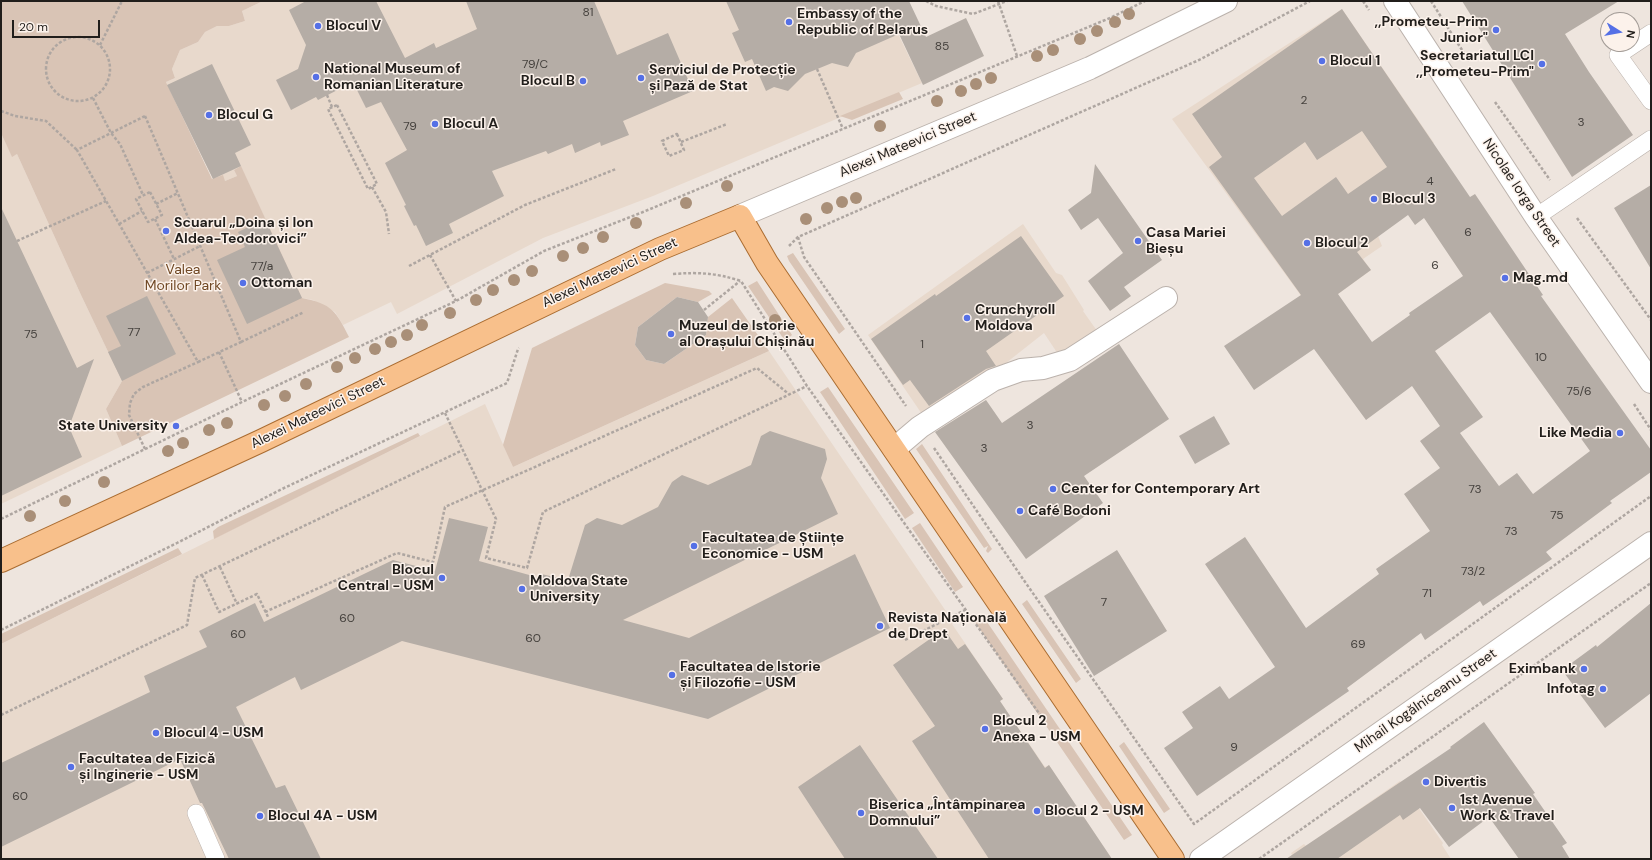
<!DOCTYPE html>
<meta charset="utf-8">
<style>
body{margin:0}
#map{position:relative;width:1652px;height:860px;overflow:hidden;background:#eee5de;font-family:"DM Sans",sans-serif}
canvas{display:block}
.frame{position:absolute;inset:0;border:2px solid #211e1b;pointer-events:none}
.north{position:absolute;left:1600px;top:12px;width:40px;height:40px;box-sizing:border-box;background:#fcf2eb;border:1px solid #a49d98;border-radius:50%;rotate:101deg;font-size:11px;font-weight:700;line-height:16px;text-align:center;color:#211e1b}
.north::after{content:'';display:block;margin:auto;width:14px;height:18px;background:#5570e6;clip-path:polygon(50% 0,100% 100%,50% 72%,0 100%)}
.scale{position:absolute;left:12px;top:20px;width:88px;height:18px;box-sizing:border-box;border:2px solid #211e1b;border-top:0;padding-left:5px;font-size:12px;line-height:14px;white-space:nowrap;color:#211e1b;-webkit-text-stroke:3px #fcf2eb;paint-order:stroke}
</style>
<div id="map">
<canvas width="1652" height="860"></canvas>
<div class="frame"></div>
<div class="north">N</div>
<div class="scale">20 m</div>
</div>
<script>
const c = document.querySelector('canvas').getContext('2d');
c.lineJoin = 'round';
function fill(path, color) { c.fillStyle = color; c.fill(path, 'evenodd'); }
function strokePath(path, color, width, dash) { c.strokeStyle = color; c.lineWidth = width; c.lineCap = dash ? 'butt' : 'round'; c.setLineDash(dash || []); c.stroke(path); }
function label(font, color, halo, rows, align = 'center') {
  c.font = font + ' "DM Sans",sans-serif'; c.lineWidth = 3; c.setLineDash([]); c.textBaseline = 'middle'; c.strokeStyle = halo; c.fillStyle = color; for (const [text, x, y, turn = 0] of rows) {
    c.save(); c.translate(x, y); c.rotate((+turn || 0) * Math.PI / 180); c.textAlign = isNaN(turn) ? turn : align; if (halo) c.strokeText(text, 0, 0); c.fillText(text, 0, 0); c.restore();
  }
}
const built = new Path2D(`
 M 263,1 L 882,1 L 922,83 L 653,196 L 543,238 L 397,314 L 391,302 L 343,325 L 335,312 L 313,300 L 302,298 L 241,167 L 234,170 L 237,176 L 225,181 L 213,179 L 166,82 L 175,78 L 172,69 L 180,50 L 198,42 L 205,32 L 217,26 L 229,26 L 245,21 L 242,11 Z
 M 1342,9 L 1434,143 L 1397,168 L 1378,236 L 1382,246 L 1363,259 L 1371,270 L 1338,294 L 1323,326 L 1172,119 Z
 M 1,133 L 12,156 L 17,154 L 81,295 L 122,381 L 106,409 L 122,446 L 1,504 Z
 M 1023,224 L 1056,273 L 1062,275 L 1084,310 L 1083,311 L 1100,335 L 1062,360 L 1044,333 L 973,389 L 926,420 L 868,335 Z
 M 769,351 L 954,623 L 952,624 L 1003,699 L 1000,701 L 1045,767 L 1049,765 L 1112,859 L 1,859 L 1,644 L 485,404 L 513,467 Z
 M 1400,781 L 1443,843 L 1442,845 L 1451,859 L 1286,859 L 1292,855 L 1291,853 L 1304,844 L 1306,846 Z`);
const green = new Path2D(`
 M 1,1 L 263,1 L 242,11 L 245,21 L 229,26 L 217,26 L 205,32 L 198,42 L 180,50 L 172,69 L 175,78 L 166,82 L 212,179 L 223,175 L 225,181 L 237,176 L 234,170 L 241,166 L 302,298 C 332,304 336,311 349,337 L 122,446 L 106,409 L 122,381 L 81,295 L 17,154 L 12,157 L 1,133 Z
 M 899,92 L 903,99 L 852,120 L 840,116 Z
 M 793,253 L 845,329 L 839,334 L 789,261 L 787,256 Z
 M 757,281 L 792,335 L 785,341 L 748,286 Z
 M 665,283 L 709,291 L 712,294 L 698,302 L 677,297 L 638,327 L 635,345 L 646,360 L 664,364 L 706,335 L 708,317 L 732,298 L 769,351 L 513,467 L 503,445 L 532,348 Z
 M 828,387 L 914,513 L 905,519 L 820,392 Z
 M 418,433 L 420,436 L 214,539 L 213,531 L 218,527 Z
 M 922,444 L 992,549 L 988,553 L 986,551 L 988,546 L 984,548 L 916,449 Z
 M 920,523 L 963,587 L 955,592 L 912,528 Z
 M 178,548 L 182,554 L 1,644 L 1,634 Z
 M 1027,600 L 1081,679 L 1076,683 L 1022,604 Z
 M 983,616 L 1132,835 L 1124,840 L 975,622 Z
 M 1124,742 L 1170,809 L 1164,813 L 1119,746 Z`);
const building = new Path2D(`
 M 306,1 L 376,1 L 405,58 L 434,43 L 436,48 L 477,29 L 466,1 L 594,1 L 617,55 L 668,33 L 693,91 L 623,121 L 629,135 L 601,146 L 600,142 L 575,153 L 572,144 L 548,154 L 546,151 L 492,171 L 504,196 L 449,224 L 453,233 L 426,246 L 416,225 L 414,226 L 404,206 L 406,205 L 385,163 L 407,150 L 381,102 L 366,108 L 353,82 L 318,100 L 316,97 L 291,110 L 276,80 L 298,69 L 306,45 L 289,10 Z
 M 726,1 L 909,1 L 926,37 L 966,18 L 984,56 L 923,85 L 899,34 L 856,53 L 848,67 L 832,63 L 805,74 L 788,91 L 774,87 L 766,91 L 752,59 L 745,62 L 732,33 L 739,30 Z
 M 1462,1 L 1619,1 L 1565,34 L 1589,72 L 1633,135 L 1572,177 Z
 M 1342,9 L 1470,197 L 1475,194 L 1543,295 L 1541,296 L 1651,450 L 1651,472 L 1610,501 L 1612,503 L 1546,552 L 1552,559 L 1483,606 L 1480,601 L 1425,640 L 1421,633 L 1347,688 L 1349,691 L 1197,796 L 1164,748 L 1193,728 L 1182,712 L 1220,686 L 1229,699 L 1275,667 L 1205,564 L 1245,537 L 1306,628 L 1379,574 L 1376,569 L 1430,531 L 1404,494 L 1440,468 L 1420,441 L 1440,426 L 1412,386 L 1366,420 L 1314,349 L 1254,390 L 1224,346 L 1301,295 L 1209,167 L 1222,157 L 1192,114 ZM 1362,131 L 1387,167 L 1348,194 L 1336,177 L 1282,216 L 1254,178 L 1305,142 L 1317,160 ZM 1408,215 L 1415,225 L 1424,218 L 1463,276 L 1409,313 L 1410,315 L 1372,342 L 1338,294 L 1371,270 L 1357,252 ZM 1490,312 L 1590,451 L 1533,494 L 1517,473 L 1499,486 L 1460,433 L 1483,417 L 1435,351 Z
 M 212,64 L 251,145 L 235,153 L 241,166 L 213,179 L 167,85 Z
 M 1095,164 L 1162,260 L 1124,287 L 1131,296 L 1110,311 L 1088,281 L 1123,253 L 1098,218 L 1081,230 L 1068,210 L 1091,193 Z
 M 1651,185 L 1651,269 L 1614,208 Z
 M 1,207 L 77,368 L 94,359 L 69,427 L 82,457 L 1,496 Z
 M 265,219 L 302,298 L 247,324 L 217,260 L 245,247 L 238,232 Z
 M 1021,236 L 1064,296 L 986,351 L 996,366 L 986,369 L 929,406 L 910,380 L 903,385 L 871,339 L 935,294 L 936,296 Z
 M 147,296 L 176,354 L 122,381 L 108,352 L 121,346 L 106,316 Z
 M 677,297 L 698,302 L 708,317 L 706,335 L 664,364 L 646,360 L 635,345 L 638,327 Z
 M 1119,344 L 1169,419 L 1084,476 L 1103,503 L 1026,559 L 935,432 L 986,400 L 1002,423 Z
 M 1214,416 L 1230,444 L 1195,464 L 1179,436 Z
 M 770,431 L 825,449 L 827,459 L 821,478 L 838,514 L 623,620 L 689,638 L 855,554 L 890,628 L 708,719 L 402,641 L 301,690 L 295,677 L 236,707 L 276,788 L 285,785 L 321,859 L 229,859 L 205,809 L 202,803 L 200,803 L 180,759 L 1,847 L 1,763 L 150,692 L 144,676 L 207,647 L 199,631 L 255,603 L 264,622 L 393,560 L 435,571 L 449,518 L 488,527 L 479,561 L 540,578 L 541,574 L 568,580 L 585,525 L 597,518 L 622,525 L 658,507 L 672,482 L 682,475 L 708,485 L 751,465 L 761,436 Z
 M 1117,550 L 1167,631 L 1094,676 L 1044,596 Z
 M 1651,603 L 1651,693 L 1605,728 L 1562,670 L 1596,645 L 1597,647 Z
 M 944,629 L 958,649 L 965,644 L 1003,699 L 1000,701 L 1045,768 L 1049,765 L 1112,859 L 989,859 L 912,741 L 935,726 L 893,665 Z
 M 1484,722 L 1535,793 L 1533,794 L 1567,843 L 1562,846 L 1570,859 L 1519,859 L 1489,817 L 1449,847 L 1420,808 L 1403,820 L 1400,815 L 1337,859 L 1286,859 L 1451,748 L 1450,747 Z
 M 860,745 L 938,859 L 845,859 L 798,787 Z`);
const path = new Path2D(`
 M 926,1 L 936,6 L 973,14 L 1007,1
 M 998,1 L 1017,56
 M 1363,1 L 1369,10
 M 1431,1 L 1469,61
 M46 69a32 32 0 1 1 64 0a32 32 0 1 1-64 0Z
 M 100,45 L 122,1
 M 817,69 L 843,129
 M 327,95 L 332,107
 M 93,98 L 111,133 L 120,144 L 143,195
 M 1495,102 L 1550,180
 M 337,105 L 377,184 L 368,189 L 328,109 Z
 M 1,111 L 15,116 L 46,121 L 77,150
 M 145,116 L 241,342 L 198,362 L 77,150 Z
 M 677,134 L 684,150 L 669,156 L 662,141 Z
 M 681,142 L 727,124
 M 372,187 L 386,212 L 389,234
 M 150,192 L 162,215 L 148,222 L 136,199 Z
 M 156,204 L 178,193
 M 1577,218 L 1651,320
 M 155,219 L 174,259
 M 119,224 L 142,211
 M 798,237 L 804,257 L 906,406
 M 17,241 L 106,201
 M 789,246 L 798,237 L 1199,60 L 1310,1
 M 430,255 L 456,301
 M 409,266 L 525,205 L 616,169
 M 147,273 L 200,246
 M 673,274 C 699,272 716,273 741,281 L 807,386 L 1041,716
 M 704,310 L 740,281
 M 241,342 L 304,312
 M 219,352 L 242,402
 M 1634,404 L 1651,430
 M 445,413 L 496,519 L 486,558 L 527,568 L 543,512 L 807,386
 M 934,448 L 1023,579 L 1194,824 L 1651,496
 M 145,449 L 129,415 L 130,403 L 134,394 L 143,387 L 198,362
 M 1,519 L 242,402 L 456,301 L 544,251 L 643,212 L 1110,18 L 1145,1
 M 220,567 L 237,604
 M 202,575 L 219,612 L 257,594 L 268,617
 M 265,612 L 397,553 L 433,562 L 445,507 L 757,368 L 790,395
 M 1,630 L 177,543 L 282,489 L 507,383 L 518,349 L 519,348
 M 905,640 L 965,610
 M 1,715 L 187,625 L 195,578 L 463,450
 M 1259,859 L 1651,583`);
const lane = new Path2D(`
 M 1651,33 L 1618,55 L 1651,101
 M 1536,217 L 1651,139
 M 196,813 L 216,859`);
const street = new Path2D(`
 M 1395,1 L 1536,217 L 1651,382
 M 894,449 L 920,427 L 993,380 L 1021,370 L 1043,368 L 1070,360 L 1166,298`);
const secondary = new Path2D(`
 M 740,216 L 1090,68 L 1226,1
 M 1201,859 L 1651,543`);
const primary = new Path2D(`
 M 1,561 L 261,441 L 660,249 L 740,216 L 767,263 L 1173,859`);
const trees = [
 [1129,14],
 [1115,22],
 [1097,31],
 [1080,39],
 [1053,50],
 [1037,56],
 [991,78],
 [976,84],
 [961,91],
 [937,101],
 [880,126],
 [727,186],
 [856,198],
 [842,202],
 [686,203],
 [827,208],
 [806,219],
 [636,223],
 [603,237],
 [583,248],
 [563,256],
 [532,271],
 [514,280],
 [493,290],
 [476,300],
 [450,313],
 [775,320],
 [422,325],
 [407,335],
 [391,342],
 [375,349],
 [355,358],
 [337,367],
 [306,384],
 [285,396],
 [264,405],
 [227,423],
 [209,430],
 [183,443],
 [168,451],
 [104,482],
 [65,501],
 [30,516]
];
const markers = [
 [789,22,4,"#5570e6"],
 [318,26,4,"#5570e6"],
 [1496,30,4,"#5570e6"],
 [1322,61,4,"#5570e6"],
 [1542,64,4,"#5570e6"],
 [316,77,4,"#5570e6"],
 [641,78,4,"#5570e6"],
 [583,81,4,"#5570e6"],
 [209,115,4,"#5570e6"],
 [435,124,4,"#5570e6"],
 [1374,199,4,"#5570e6"],
 [166,231,4,"#5570e6"],
 [1138,241,4,"#5570e6"],
 [1307,243,4,"#5570e6"],
 [1505,278,4,"#5570e6"],
 [243,283,4,"#5570e6"],
 [967,318,4,"#5570e6"],
 [671,334,4,"#5570e6"],
 [176,426,4,"#5570e6"],
 [1620,433,4,"#5570e6"],
 [1053,489,4,"#5570e6"],
 [1020,511,4,"#5570e6"],
 [694,546,4,"#5570e6"],
 [442,578,4,"#5570e6"],
 [522,589,4,"#5570e6"],
 [880,626,4,"#5570e6"],
 [1584,669,4,"#5570e6"],
 [672,675,4,"#5570e6"],
 [1603,689,4,"#5570e6"],
 [985,729,4,"#5570e6"],
 [156,733,4,"#5570e6"],
 [71,767,4,"#5570e6"],
 [1426,782,4,"#5570e6"],
 [1452,808,4,"#5570e6"],
 [1037,811,4,"#5570e6"],
 [861,813,4,"#5570e6"],
 [260,816,4,"#5570e6"]
];
const numberNames = [
 ["81",588,13],
 ["85",942,47],
 ["79/C",535,65],
 ["2",1304,101],
 ["3",1581,123],
 ["79",410,127],
 ["4",1430,182],
 ["6",1468,233],
 ["6",1435,266],
 ["77/a",262,267],
 ["77",134,333],
 ["75",31,335],
 ["1",922,345],
 ["10",1541,358],
 ["75/6",1579,392],
 ["3",1030,426],
 ["3",984,449],
 ["73",1475,490],
 ["75",1557,516],
 ["73",1511,532],
 ["73/2",1473,572],
 ["71",1427,594],
 ["7",1104,603],
 ["60",347,619],
 ["60",238,635],
 ["60",533,639],
 ["69",1358,645],
 ["9",1234,748],
 ["60",20,797]
];
const poiNames = [
 ["Embassy of the",797,14],
 ["Republic of Belarus",797,30],
 [",,Prometeu-Prim",1488,22,"right"],
 ["Junior\"",1488,38,"right"],
 ["Blocul V",326,26],
 ["Secretariatul LCI",1534,56,"right"],
 [",,Prometeu-Prim\"",1534,72,"right"],
 ["Blocul 1",1330,61],
 ["National Museum of",324,69],
 ["Romanian Literature",324,85],
 ["Serviciul de Protecție",649,70],
 ["și Pază de Stat",649,86],
 ["Blocul B",575,81,"right"],
 ["Blocul G",217,115],
 ["Blocul A",443,124],
 ["Blocul 3",1382,199],
 ["Scuarul „Doina și Ion",174,223],
 ["Aldea-Teodorovici”",174,239],
 ["Casa Mariei",1146,233],
 ["Bieșu",1146,249],
 ["Blocul 2",1315,243],
 ["Mag.md",1513,278],
 ["Ottoman",251,283],
 ["Crunchyroll",975,310],
 ["Moldova",975,326],
 ["Muzeul de Istorie",679,326],
 ["al Orașului Chișinău",679,342],
 ["State University",168,426,"right"],
 ["Like Media",1612,433,"right"],
 ["Center for Contemporary Art",1061,489],
 ["Café Bodoni",1028,511],
 ["Facultatea de Științe",702,538],
 ["Economice - USM",702,554],
 ["Blocul",434,570,"right"],
 ["Central - USM",434,586,"right"],
 ["Moldova State",530,581],
 ["University",530,597],
 ["Revista Națională",888,618],
 ["de Drept",888,634],
 ["Facultatea de Istorie",680,667],
 ["și Filozofie - USM",680,683],
 ["Eximbank",1576,669,"right"],
 ["Infotag",1595,689,"right"],
 ["Blocul 2",993,721],
 ["Anexa - USM",993,737],
 ["Blocul 4 - USM",164,733],
 ["Facultatea de Fizică",79,759],
 ["și Inginerie - USM",79,775],
 ["Divertis",1434,782],
 ["1st Avenue",1460,800],
 ["Work & Travel",1460,816],
 ["Biserica „Întâmpinarea",869,805],
 ["Domnului”",869,821],
 ["Blocul 2 - USM",1045,811],
 ["Blocul 4A - USM",268,816]
];
const streetNames = [
 ["Alexei Mateevici Street",908,145,-23],
 ["Nicolae Iorga Street",1521,193,56],
 ["Alexei Mateevici Street",610,273,-25],
 ["Alexei Mateevici Street",318,413,-26],
 ["Mihail Kogălniceanu Street",1426,701,-35]
];
const parkNames = [
 ["Valea",183,270],
 ["Morilor Park",183,286]
];
fill(built, '#e8d9cc');
fill(green, '#d9c4b5');
fill(building, '#b5ada6');
strokePath(lane, '#bbb2ac', 18);
strokePath(street, '#bbb2ac', 24);
strokePath(secondary, '#bbb2ac', 24);
strokePath(primary, '#aa6c31', 24);
strokePath(path, '#aea6a1', 2.5, [3, 2]);
strokePath(lane, '#fff', 17);
strokePath(street, '#fff', 22);
strokePath(secondary, '#fff', 22);
strokePath(primary, '#f8c08b', 22);
c.fillStyle = '#a98f78';
for (const [x, y] of trees) { c.beginPath(); c.arc(x, y, 6, 0, 2 * Math.PI); c.fill(); }
for (const [x, y, r, color] of markers) { const dot = new Path2D(); dot.arc(x, y, r, 0, 2 * Math.PI); c.fillStyle = color; c.fill(dot); strokePath(dot, '#fcf2eb', 1.5); }
label('12px', '#46423e', null, numberNames);
label('bold 14px', '#211e1b', '#fcf2eb', poiNames, 'left');
label('14px', '#211e1b', '#fcf2eb', streetNames);
label('14px', '#704824', '#fcf2eb', parkNames);
</script>
